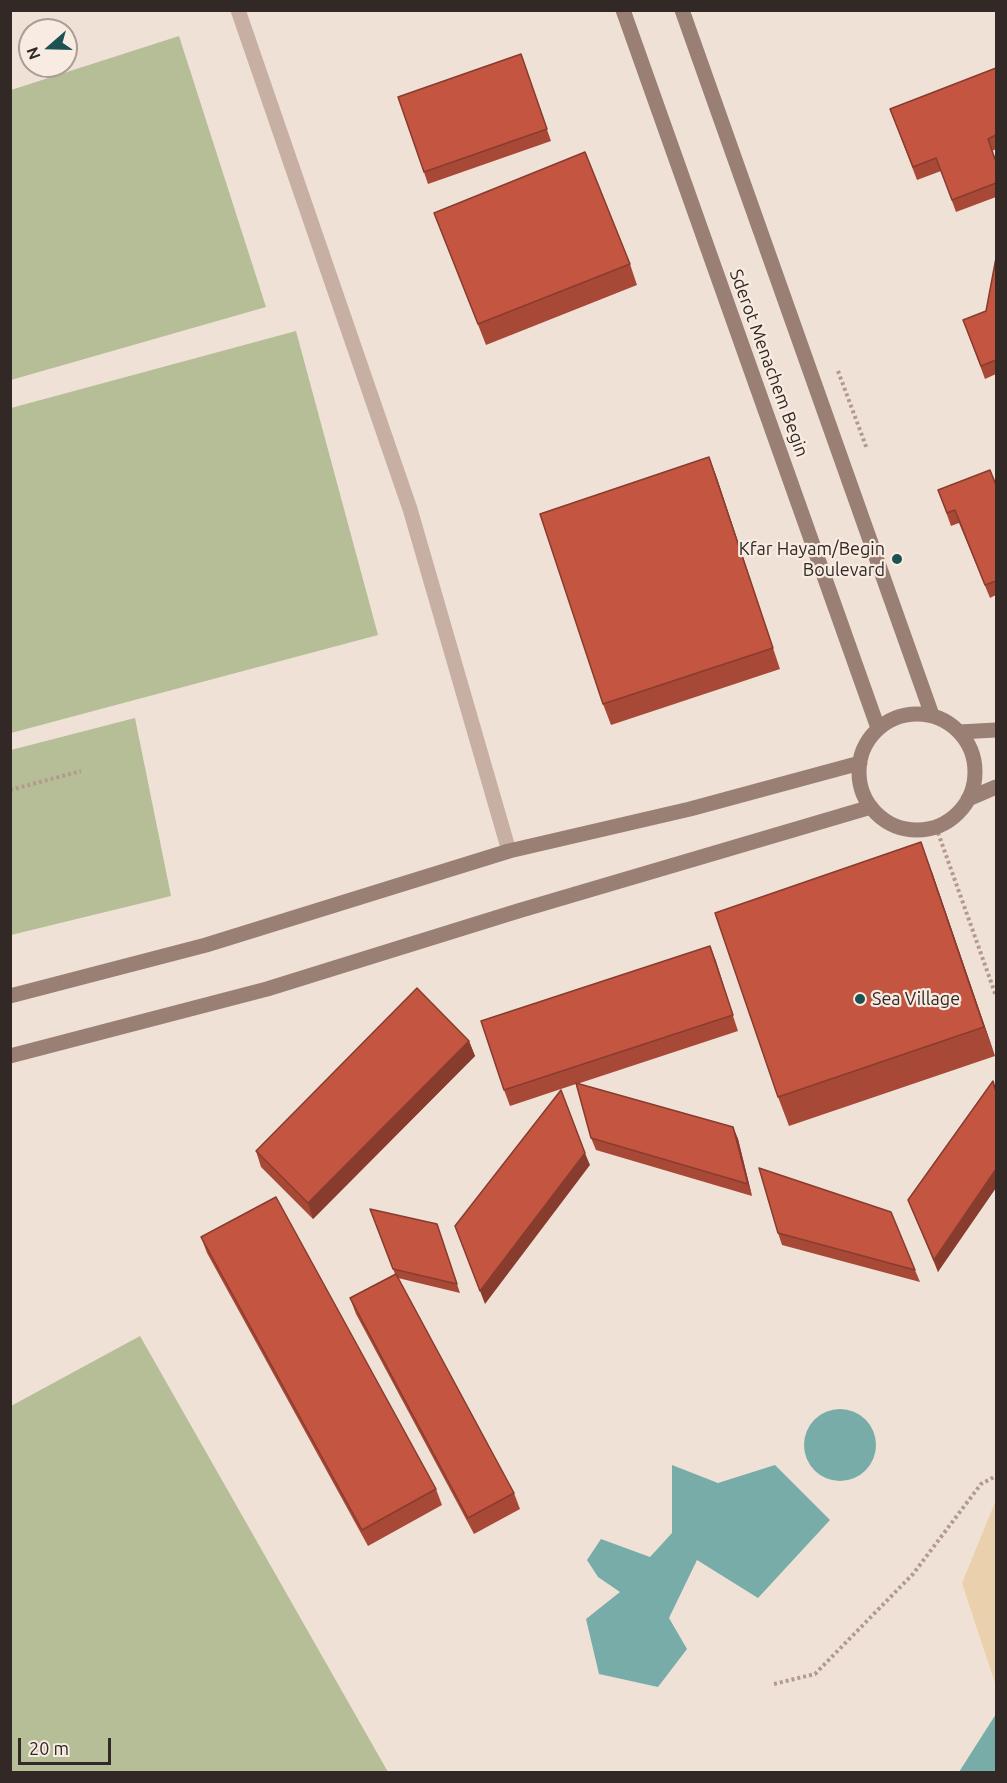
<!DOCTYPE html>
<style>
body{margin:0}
#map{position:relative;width:1007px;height:1783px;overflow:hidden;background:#f0e1d7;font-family:Ubuntu,sans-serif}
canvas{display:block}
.frame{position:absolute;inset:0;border:12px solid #322825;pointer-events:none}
.north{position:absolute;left:18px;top:18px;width:60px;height:60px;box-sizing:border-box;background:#f8ece2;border:2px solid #a99e96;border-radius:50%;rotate:250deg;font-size:16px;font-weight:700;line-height:24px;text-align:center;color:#322825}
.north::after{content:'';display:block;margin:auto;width:21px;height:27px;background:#1c5251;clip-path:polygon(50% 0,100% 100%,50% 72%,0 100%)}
.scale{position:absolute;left:18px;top:1738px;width:93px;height:27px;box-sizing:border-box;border:3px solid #322825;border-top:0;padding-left:8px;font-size:18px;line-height:21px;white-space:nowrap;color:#322825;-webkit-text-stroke:4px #f8ece2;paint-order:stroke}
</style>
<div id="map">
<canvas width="1007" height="1783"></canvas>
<div class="frame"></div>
<div class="north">N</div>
<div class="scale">20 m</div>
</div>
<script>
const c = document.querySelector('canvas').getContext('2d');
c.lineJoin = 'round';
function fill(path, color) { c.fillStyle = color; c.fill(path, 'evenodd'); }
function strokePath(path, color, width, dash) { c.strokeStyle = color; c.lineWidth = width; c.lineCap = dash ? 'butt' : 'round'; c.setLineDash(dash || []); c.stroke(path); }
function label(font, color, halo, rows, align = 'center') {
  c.font = font + ' Ubuntu,sans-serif'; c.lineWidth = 4.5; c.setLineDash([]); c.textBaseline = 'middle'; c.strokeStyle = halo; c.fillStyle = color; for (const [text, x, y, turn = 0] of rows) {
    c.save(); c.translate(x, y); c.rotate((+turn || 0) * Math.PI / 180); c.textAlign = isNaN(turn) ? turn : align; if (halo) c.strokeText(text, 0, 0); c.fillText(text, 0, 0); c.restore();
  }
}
const green = new Path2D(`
 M 179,36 L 266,307 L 11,380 L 11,90 Z
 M 296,331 L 378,635 L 11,733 L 11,408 Z
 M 135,718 L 171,896 L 11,935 L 11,750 Z
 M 140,1336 L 388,1772 L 11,1772 L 11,1406 Z`);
const sand = new Path2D(`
 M 996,1500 L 996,1686 L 962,1583 Z`);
const water = new Path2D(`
 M804 1445a36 36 0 1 1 72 0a36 36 0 1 1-72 0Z
 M 672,1465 L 718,1483 L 775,1465 L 830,1520 L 758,1598 L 697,1560 L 669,1618 L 687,1649 L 658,1687 L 599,1674 L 586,1619 L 620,1592 L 598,1577 L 587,1560 L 601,1539 L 650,1557 L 672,1533 Z
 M 996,1714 L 996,1772 L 959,1772 Z`);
const path = new Path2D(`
 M 838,371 L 867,449
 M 10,790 L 81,771
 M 936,827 L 996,996
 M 774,1684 L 815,1674 L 913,1574 L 981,1484 L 996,1476`);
const street = new Path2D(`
 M 238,10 L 410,509 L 509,851`);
const secondary = new Path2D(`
 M 623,10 L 878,728
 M 682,10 L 932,715
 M859 772a58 58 0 1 1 116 0a58 58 0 1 1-116 0Z
 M 959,732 L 996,730
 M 968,799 L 996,787
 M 10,996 L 206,945 L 509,851 L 690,809 L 860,763
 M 10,1056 L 267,989 L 518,911 L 871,807`);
const wall = new Path2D(`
 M 521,54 L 551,141 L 428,184 L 398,97 Z
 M 996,68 L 996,149 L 992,151 L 996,162 L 996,197 L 956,212 L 941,171 L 917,180 L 890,109 Z
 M 434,213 L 630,264 L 637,285 L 486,345 Z
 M 996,258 L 996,374 L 985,379 L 963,320 L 986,311 Z
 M 709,457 L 780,669 L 611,725 L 603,704 Z
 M 996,485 L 996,595 L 990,598 L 959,523 L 951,526 L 938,490 Z
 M 932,872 L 995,1056 L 789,1126 L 778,1097 Z
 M 710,946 L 738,1031 L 577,1084 L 733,1127 L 738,1139 L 752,1196 L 596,1150 L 591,1138 L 576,1084 L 510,1106 L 504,1090 Z
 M 469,1041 L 475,1056 L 313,1219 L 261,1167 L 256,1151 Z
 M 996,1091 L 938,1272 L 908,1200 Z
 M 370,1209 L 437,1224 L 460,1293 L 398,1278 L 514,1493 L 520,1509 L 474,1534 L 356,1314 L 350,1298 L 395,1274 Z
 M 778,1233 L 915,1270 L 920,1282 L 782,1245 Z
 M 201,1237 L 436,1489 L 442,1505 L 368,1546 L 207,1253 Z`);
const shadedWall = new Path2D(`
 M 709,457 L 717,478 L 780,669 L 773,648 Z
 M 921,842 L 932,872 L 995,1056 L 984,1027 Z
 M 710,946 L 716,961 L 738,1031 L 733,1015 Z
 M 469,1041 L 475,1056 L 313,1219 L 308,1203 Z
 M 733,1127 L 738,1139 L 752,1196 L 748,1184 Z
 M 585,1153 L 590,1165 L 485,1304 L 480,1291 Z
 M 996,1169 L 996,1188 L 938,1272 L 934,1260 Z`);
const building = new Path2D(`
 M 521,54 L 547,129 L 424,172 L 398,97 Z
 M 996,68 L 996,135 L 988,139 L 996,162 L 996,183 L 952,200 L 936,158 L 913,167 L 890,109 Z
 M 585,152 L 630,264 L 478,324 L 434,213 Z
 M 996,258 L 996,360 L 981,366 L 963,320 L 986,311 Z
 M 709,457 L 773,648 L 603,704 L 540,514 Z
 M 990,470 L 996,485 L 996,581 L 985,585 L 955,510 L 947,513 L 938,490 Z
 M 921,842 L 984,1027 L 778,1097 L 715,913 Z
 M 710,946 L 733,1015 L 504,1090 L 481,1021 Z
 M 417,988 L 469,1041 L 308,1203 L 256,1151 Z
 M 993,1081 L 996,1092 L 996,1169 L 934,1260 L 908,1200 Z
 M 576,1083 L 733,1127 L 748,1184 L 591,1138 Z
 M 561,1090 L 585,1153 L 480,1291 L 455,1226 Z
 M 759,1168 L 891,1212 L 915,1270 L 778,1233 Z
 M 276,1197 L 436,1489 L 362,1530 L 201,1237 Z
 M 370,1209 L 437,1224 L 457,1284 L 393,1269 Z
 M 396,1274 L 514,1493 L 468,1518 L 350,1298 Z`);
const markers = [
 [897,559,6,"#1c5251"],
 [860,999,6,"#1c5251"]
];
const streetNames = [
 ["Sderot Menachem Begin",769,363,70]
];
const poiNames = [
 ["Kfar Hayam/Begin",885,549],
 ["Boulevard",885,570],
 ["Sea Village",872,999,"left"]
];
fill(green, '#b5be97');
fill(sand, '#ebd0ad');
fill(water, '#77aca9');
strokePath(path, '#b39a8e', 4, [3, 3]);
strokePath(street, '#c7b0a3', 15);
strokePath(secondary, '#9a7f75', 15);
fill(wall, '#a84938');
fill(shadedWall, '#883c2e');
fill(building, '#c35541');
strokePath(building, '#883c2e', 1.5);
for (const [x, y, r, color] of markers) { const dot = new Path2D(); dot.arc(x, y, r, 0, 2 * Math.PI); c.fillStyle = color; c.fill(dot); strokePath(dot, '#f8ece2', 2); }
label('18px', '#322825', '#f8ece2', streetNames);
label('18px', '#322825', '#f8ece2', poiNames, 'right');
</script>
